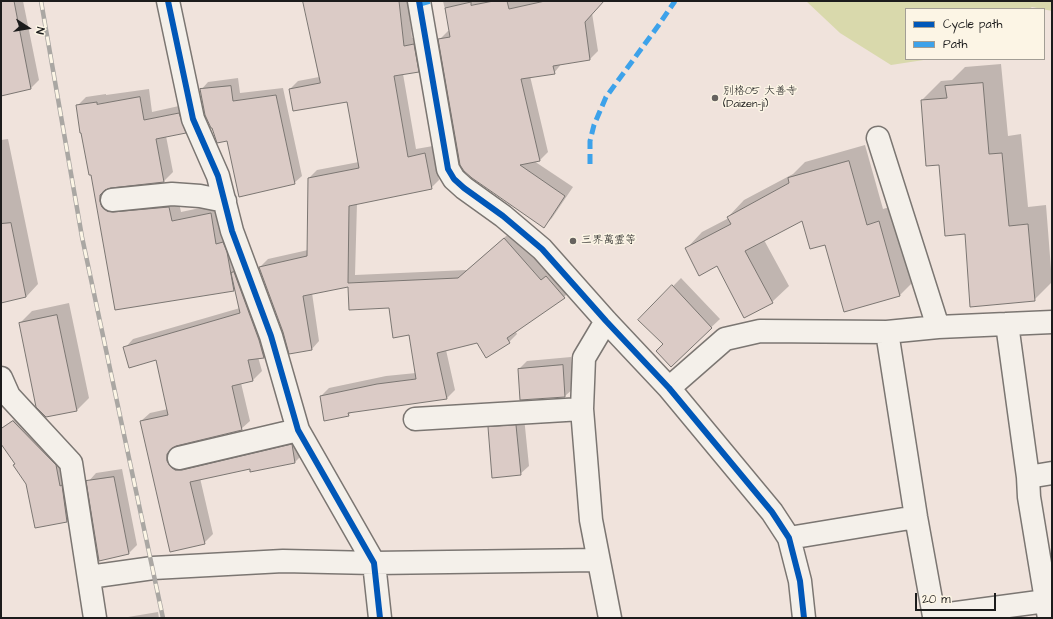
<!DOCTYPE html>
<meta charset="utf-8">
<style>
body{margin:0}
#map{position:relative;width:1053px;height:619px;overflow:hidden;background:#f0e3dc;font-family:"Architects Daughter",sans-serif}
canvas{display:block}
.frame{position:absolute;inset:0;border:2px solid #1c1c1c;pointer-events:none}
.legend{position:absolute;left:905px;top:8px;width:140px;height:52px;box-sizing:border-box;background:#fcf5e5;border:1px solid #a29e95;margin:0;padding:5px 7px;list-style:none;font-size:12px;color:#1c1c1c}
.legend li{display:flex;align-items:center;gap:8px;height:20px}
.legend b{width:20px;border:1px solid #a29e95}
.north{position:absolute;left:8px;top:8px;width:40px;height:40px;-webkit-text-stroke:3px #fcf5e5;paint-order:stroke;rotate:102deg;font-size:11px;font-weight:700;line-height:16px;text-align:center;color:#1c1c1c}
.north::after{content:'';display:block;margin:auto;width:14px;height:18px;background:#1c1c1c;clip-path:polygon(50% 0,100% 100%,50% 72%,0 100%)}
.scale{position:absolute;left:915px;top:593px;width:81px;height:18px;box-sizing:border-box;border:2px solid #1c1c1c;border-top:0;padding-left:5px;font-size:12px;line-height:14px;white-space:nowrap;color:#1c1c1c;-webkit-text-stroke:3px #fcf5e5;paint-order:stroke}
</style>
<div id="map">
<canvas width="1053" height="619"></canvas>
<div class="frame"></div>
<ul class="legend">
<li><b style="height:5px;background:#0057b8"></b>Cycle path</li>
<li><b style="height:5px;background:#3da2ea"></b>Path</li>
</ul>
<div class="north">N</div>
<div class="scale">20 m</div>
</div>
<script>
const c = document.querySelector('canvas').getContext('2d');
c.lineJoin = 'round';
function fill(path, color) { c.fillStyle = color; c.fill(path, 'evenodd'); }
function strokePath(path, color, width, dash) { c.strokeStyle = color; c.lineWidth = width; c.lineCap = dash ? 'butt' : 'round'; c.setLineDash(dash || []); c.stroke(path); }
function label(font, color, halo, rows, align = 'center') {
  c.font = font + ' "Architects Daughter","Klee One",sans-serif'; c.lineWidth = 3; c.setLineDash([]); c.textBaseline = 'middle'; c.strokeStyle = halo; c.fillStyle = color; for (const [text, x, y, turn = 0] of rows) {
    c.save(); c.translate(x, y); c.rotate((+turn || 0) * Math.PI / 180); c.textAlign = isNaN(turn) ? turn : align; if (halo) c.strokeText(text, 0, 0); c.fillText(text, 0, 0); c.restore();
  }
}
const green = new Path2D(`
 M 806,1 L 1052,1 L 1052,11 L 1032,7 L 1029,9 L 906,9 L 906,59 L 930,59 L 891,65 L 840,33 Z`);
const shadow = new Path2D(`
 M 1,1 L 23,1 L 39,80 L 31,88 L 1,95 Z
 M 304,1 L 408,1 L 412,38 L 422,36 L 426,63 L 418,71 L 403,74 L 416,149 L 433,146 L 439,180 L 431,188 L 357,203 L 355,275 L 467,270 L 513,230 L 572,289 L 564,297 L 515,330 L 517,334 L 509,342 L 478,342 L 446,350 L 455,390 L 447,398 L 352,412 L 348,415 L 321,396 L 329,388 L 386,376 L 416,373 L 410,334 L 389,307 L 349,285 L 312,293 L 319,341 L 311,350 L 284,331 L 260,267 L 268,259 L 308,250 L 309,178 L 317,170 L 359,162 L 348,100 L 290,89 L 298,81 L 319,77 Z
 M 443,1 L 603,1 L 592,13 L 598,51 L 590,59 L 562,63 L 554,73 L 530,76 L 548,152 L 540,160 L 534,161 L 573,187 L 552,218 L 544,226 L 439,40 L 448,31 L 450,31 Z
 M 1001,64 L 1008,136 L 1021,134 L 1028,207 L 1046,205 L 1052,282 L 1034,300 L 966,233 L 940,163 L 922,100 L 941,81 L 952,80 L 965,67 Z
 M 238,78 L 240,93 L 283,88 L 302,176 L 294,183 L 228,140 L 201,90 L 208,82 Z
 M 149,89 L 152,112 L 188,104 L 194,123 L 185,132 L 166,136 L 173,172 L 164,181 L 109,187 L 108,191 L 178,198 L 181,212 L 219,204 L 272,348 L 264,357 L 258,357 L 262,371 L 253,380 L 241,383 L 250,421 L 241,429 L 176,445 L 175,452 L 300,436 L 304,453 L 295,462 L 251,470 L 250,467 L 200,478 L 213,534 L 204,543 L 141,421 L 150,413 L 168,409 L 156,359 L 125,348 L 133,339 L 240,308 L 235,288 L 234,290 L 116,309 L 91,174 L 77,106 L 86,97 L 106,94 L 106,95 Z
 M 8,139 L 38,284 L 26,297 L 1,302 L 1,140 Z
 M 865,145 L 883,209 L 896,205 L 916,279 L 900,295 L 845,311 L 826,243 L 802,219 L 764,240 L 789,286 L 772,302 L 717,265 L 686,249 L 702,232 L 729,218 L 728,217 L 744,200 L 793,174 L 805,162 Z
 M 681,278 L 720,319 L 671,365 L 664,344 L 640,320 Z
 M 69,303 L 89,398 L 77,410 L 20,323 L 32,311 Z
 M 571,357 L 574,388 L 565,396 L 521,399 L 519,369 L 527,361 Z
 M 17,417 L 59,460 L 71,517 L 67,521 L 36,527 L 27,484 L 16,464 L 1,442 L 1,429 Z
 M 524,417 L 529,466 L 520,474 L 489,428 L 497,419 Z
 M 122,469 L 137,545 L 129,553 L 100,559 L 88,482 L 96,473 Z
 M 158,612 L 159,618 L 122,618 Z`);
const building = new Path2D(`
 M 1,1 L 14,1 L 31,89 L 1,96 Z
 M 303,1 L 399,1 L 404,46 L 414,44 L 419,72 L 394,76 L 408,157 L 425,153 L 432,189 L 349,206 L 348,283 L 458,278 L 504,238 L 541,280 L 546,276 L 565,298 L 507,338 L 510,343 L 486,358 L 477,343 L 437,353 L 447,399 L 348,413 L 349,416 L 324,421 L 320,396 L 377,384 L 416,379 L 409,335 L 393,338 L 389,308 L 349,310 L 348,287 L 303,296 L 312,350 L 289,354 L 283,332 L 259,267 L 307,256 L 308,178 L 359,168 L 347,102 L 293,111 L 289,89 L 320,83 Z
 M 494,1 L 507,1 L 509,9 L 545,1 L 604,1 L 585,22 L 590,60 L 553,66 L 555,74 L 521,79 L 540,161 L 520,165 L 565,196 L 544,228 L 472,178 L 464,171 L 460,165 L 438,39 L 450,37 L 445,8 L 471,2 L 471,5 Z
 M 983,83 L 989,154 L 1002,153 L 1009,226 L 1028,224 L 1035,301 L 970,307 L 965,234 L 945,236 L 939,165 L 926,166 L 921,100 L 947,98 L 945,86 Z
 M 231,86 L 233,101 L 276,95 L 295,184 L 239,197 L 227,141 L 217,143 L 212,128 L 211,128 L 205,115 L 200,89 Z
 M 140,97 L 144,120 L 179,113 L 186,133 L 156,139 L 164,182 L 111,188 L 105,190 L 100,195 L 100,201 L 102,207 L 107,211 L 113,212 L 169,207 L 172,221 L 211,213 L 216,244 L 223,242 L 227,252 L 234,291 L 115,310 L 91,175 L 89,175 L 81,133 L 80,133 L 76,105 L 97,102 L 97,104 Z
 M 849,161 L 867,225 L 879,221 L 900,296 L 844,312 L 825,245 L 810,249 L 802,221 L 745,251 L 773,303 L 744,318 L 717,266 L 699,276 L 685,248 L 731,224 L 727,217 L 789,183 L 788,178 Z
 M 11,223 L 26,297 L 1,303 L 1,224 Z
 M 234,272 L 259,340 L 264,358 L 248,360 L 253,381 L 232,386 L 242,430 L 176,446 L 171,449 L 167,454 L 167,461 L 170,466 L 175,470 L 182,470 L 292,444 L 295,463 L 250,472 L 250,469 L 190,482 L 205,544 L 170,552 L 140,421 L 168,415 L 156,360 L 129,368 L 123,347 L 240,313 L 231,273 Z
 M 672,285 L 712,328 L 671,367 L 656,351 L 663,344 L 638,320 Z
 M 57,315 L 77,411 L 46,417 L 36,407 L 19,323 Z
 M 563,365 L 565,397 L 520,400 L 518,369 Z
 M 13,421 L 56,465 L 60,486 L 62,485 L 67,522 L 35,528 L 26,484 L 13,465 L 15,464 L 1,444 L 1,429 Z
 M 516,425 L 521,475 L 492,478 L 488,427 Z
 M 114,477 L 129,554 L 99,561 L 86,481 Z`);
const minor = new Path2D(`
 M 168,1 L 193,119 L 218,176 L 232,231 L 271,336 L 298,430 L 374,563 L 380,618
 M 419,1 L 448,169 L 454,179 L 464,188 L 503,216 L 542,249 L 606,321 L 669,388 L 772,512 L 789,538 L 800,581 L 804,618
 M 878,138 L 938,327
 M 112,200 L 172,194 L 200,196 L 225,201
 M 606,321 L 584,358 L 582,409 L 591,520 L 610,618
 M 1007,324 L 1028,477 L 1029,497 L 1049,618
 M 887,332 L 916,517 L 934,616
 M 1,378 L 9,396 L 71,463 L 95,618
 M 669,388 L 725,339 L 760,331 L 887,332 L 938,327 L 1052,322
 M 415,419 L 582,409
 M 179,458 L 298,430
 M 1028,477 L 1052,473
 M 789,538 L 916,517
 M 89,577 L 153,568 L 283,561 L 374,563 L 598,560
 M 934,618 L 934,616 L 1046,601`);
const rail = new Path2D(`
 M 41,1 L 82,237 L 163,618`);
const quiet = new Path2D(`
 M 420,4 L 431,1
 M 590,164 L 590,141 L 594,125 L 606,97 L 658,26 L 675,1`);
const cycleway = new Path2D(`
 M 168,1 L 193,119 L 218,176 L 232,231 L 271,336 L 298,430 L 374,563 L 380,618
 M 419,1 L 448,169 L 454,179 L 464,188 L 503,216 L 542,249 L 606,321 L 669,388 L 772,512 L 789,538 L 800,581 L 804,618`);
const markers = [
 [715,98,4,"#66625f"],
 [573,241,4,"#66625f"]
];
const poiNames = [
 ["別格05 大善寺",723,92],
 ["(Daizen-ji)",723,105],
 ["三界萬霊等",581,241]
];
fill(green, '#d9d9ac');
fill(shadow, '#0003');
fill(building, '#dbcbc6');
strokePath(building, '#7b7672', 1);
strokePath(minor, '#7b7672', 25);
strokePath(minor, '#f4f0ea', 22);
strokePath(rail, '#aaa7a3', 4.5);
strokePath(rail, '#fcf5e5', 3, [9]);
strokePath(quiet, '#3da2ea', 5, [10, 5]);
strokePath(cycleway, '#0057b8', 6);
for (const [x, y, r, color] of markers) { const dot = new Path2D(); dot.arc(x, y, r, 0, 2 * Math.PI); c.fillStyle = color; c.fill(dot); strokePath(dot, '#fcf5e5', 1.5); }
label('11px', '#1c1c1c', '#fcf5e5', poiNames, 'left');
</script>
